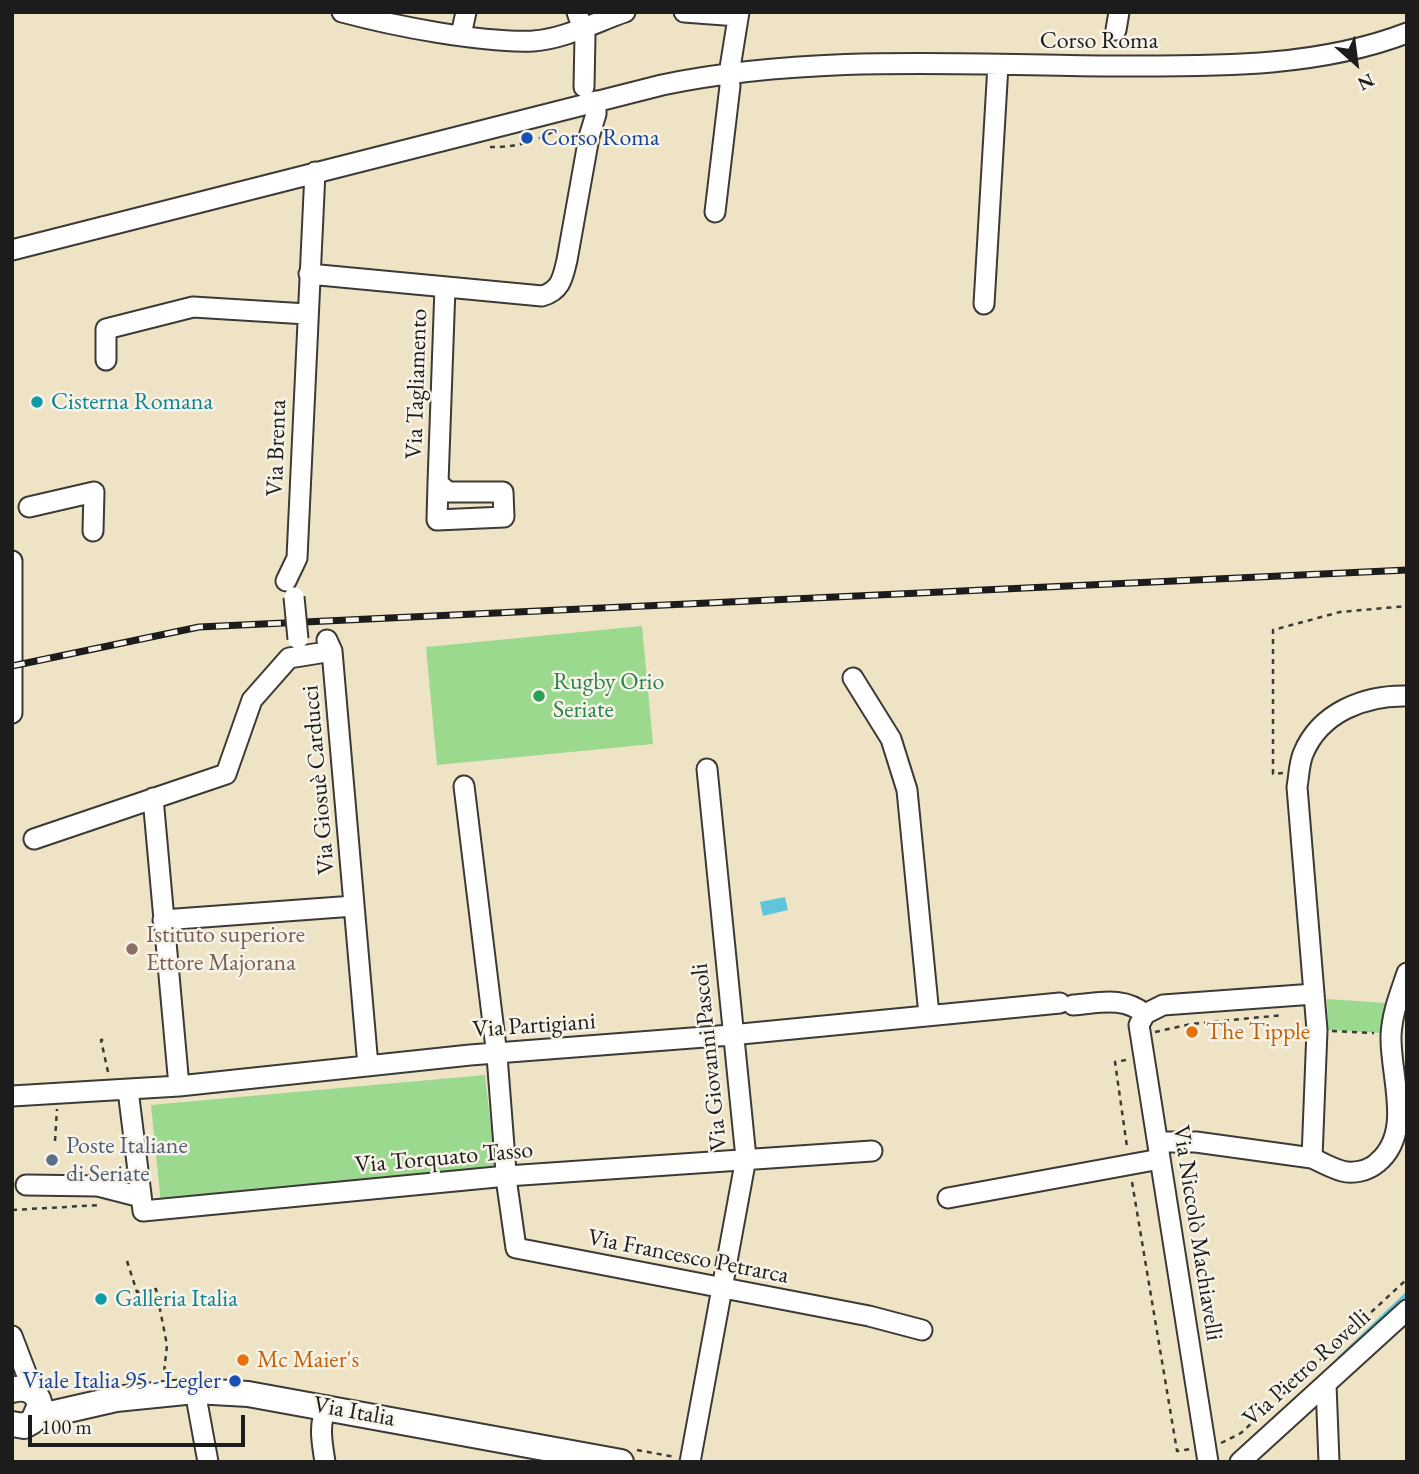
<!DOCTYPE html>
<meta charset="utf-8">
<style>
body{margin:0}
#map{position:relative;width:1419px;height:1474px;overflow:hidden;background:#eee3c5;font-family:"EB Garamond",serif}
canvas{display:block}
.frame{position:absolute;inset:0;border:14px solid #1c1c1c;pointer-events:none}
.north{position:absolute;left:1321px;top:28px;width:70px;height:70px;-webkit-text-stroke:5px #f7f3e8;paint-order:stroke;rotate:152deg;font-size:19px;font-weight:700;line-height:28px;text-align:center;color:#1c1c1c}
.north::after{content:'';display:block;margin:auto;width:24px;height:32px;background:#1c1c1c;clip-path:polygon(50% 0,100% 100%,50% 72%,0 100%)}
.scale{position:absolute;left:28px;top:1415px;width:217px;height:32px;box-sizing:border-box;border:4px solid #1c1c1c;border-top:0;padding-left:9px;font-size:21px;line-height:24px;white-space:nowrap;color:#1c1c1c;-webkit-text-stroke:5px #f7f3e8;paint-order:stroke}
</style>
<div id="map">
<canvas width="1419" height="1474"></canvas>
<div class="frame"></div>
<div class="north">N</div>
<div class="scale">100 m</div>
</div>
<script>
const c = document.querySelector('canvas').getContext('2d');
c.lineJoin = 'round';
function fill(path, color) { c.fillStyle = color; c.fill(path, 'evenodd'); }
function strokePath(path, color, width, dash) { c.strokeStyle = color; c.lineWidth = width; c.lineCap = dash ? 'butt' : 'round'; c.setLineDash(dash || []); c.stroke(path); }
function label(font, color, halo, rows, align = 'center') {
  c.font = font + ' "EB Garamond",serif'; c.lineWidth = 5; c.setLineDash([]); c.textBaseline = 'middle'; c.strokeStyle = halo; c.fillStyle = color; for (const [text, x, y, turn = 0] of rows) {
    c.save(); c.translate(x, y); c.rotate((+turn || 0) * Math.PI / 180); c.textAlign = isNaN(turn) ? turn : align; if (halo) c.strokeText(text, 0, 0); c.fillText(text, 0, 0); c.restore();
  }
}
const green = new Path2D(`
 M 642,626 L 653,744 L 437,765 L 426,647 Z
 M 1327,999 L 1386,1003 L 1381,1033 L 1328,1030 Z
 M 485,1075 L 496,1172 L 161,1204 L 151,1105 Z`);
const water = new Path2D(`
 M 785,897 L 788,910 L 763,916 L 760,902 Z`);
const stream = new Path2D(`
 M 1339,1359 L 1407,1294`);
const path = new Path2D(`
 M 490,147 C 511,148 535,142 554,131
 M 1283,773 L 1273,774 L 1273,630 L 1340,612 L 1407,606
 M 1332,1031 L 1374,1033
 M 1155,1032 L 1191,1024 L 1283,1015
 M 1126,1060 L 1115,1062 L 1127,1147
 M 108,1072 L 101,1040 L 108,1039
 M 55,1141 L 57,1109
 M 1132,1182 L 1177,1451 L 1191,1449
 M 12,1210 L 100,1205
 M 127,1261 L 137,1292 L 156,1289 L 167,1345 L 164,1373
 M 54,1389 L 89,1384
 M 1221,1443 L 1241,1433 L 1407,1279
 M 637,1450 L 675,1457
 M 12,1459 L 13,1462`);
const minor = new Path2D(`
 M 342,12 C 394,26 481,43 533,41 C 564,39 596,22 625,12
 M 577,12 L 585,36 L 584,87
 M 684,12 L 738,16
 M 1116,30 L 1119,12
 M 461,35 L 466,12
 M 715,212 L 730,86 L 729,74 L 739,12
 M 12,250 L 662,85 C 811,54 967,65 1118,66 C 1214,66 1316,68 1407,33
 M 309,274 L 542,296 C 561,291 563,277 567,260 L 589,137 L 596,114 L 596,101
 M 984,304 L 998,65
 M 106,360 L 106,329 L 193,307 L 307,314
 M 438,483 L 437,520 L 504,517 L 503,492 L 448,492 L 438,483 L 445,287
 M 29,507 L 94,492 L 93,531
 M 12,561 L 12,713
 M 286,581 L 297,558 L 315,172
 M 327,640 L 332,651 L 368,1066
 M 853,678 L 891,739 L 907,790 L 929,1015
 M 464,786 L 497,1056 L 507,1185 L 516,1248 L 869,1316 L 922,1330
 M 153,798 L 179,1086
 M 34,839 L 226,774 L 252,700 L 289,658 L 332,651
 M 163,920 L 354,906
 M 1073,1005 C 1100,1003 1123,996 1145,1014
 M 128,1090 L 143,1211 L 507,1176 L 872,1151
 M 12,1096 L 179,1086 L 470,1055 L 731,1035 L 1060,1003
 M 1158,1142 L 1196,1142 L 1312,1158 L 1317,1030 L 1297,787 C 1299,776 1299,764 1303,754 C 1320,712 1365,695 1407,696
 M 1312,1158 C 1321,1162 1331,1168 1342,1171 C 1353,1174 1368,1171 1377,1163 C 1414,1133 1390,1077 1391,1036 C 1392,1013 1400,994 1407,973
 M 26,1185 L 98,1186 L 141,1197
 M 948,1198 L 1160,1159
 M 12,1336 L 33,1391
 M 1326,1384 L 1329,1462
 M 195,1391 L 208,1462
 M 325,1462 C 322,1442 318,1425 327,1406
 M 690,1462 L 746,1158 L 707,769
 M 1208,1462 L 1139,1025 L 1145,1014 L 1163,1005 L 1314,994
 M 1240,1462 L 1407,1310`);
const major = new Path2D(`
 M 12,1390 C 26,1386 37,1391 40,1405 L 33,1421 L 24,1426 L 12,1424
 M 37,1417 L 116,1399 L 195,1391 L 248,1394 L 621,1462`);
const rail = new Path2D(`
 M 12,666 L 199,627 L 1407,570`);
const minorBridge = new Path2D(`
 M 294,597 L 298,639`);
const markers = [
 [527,138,7,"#1a4fb4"],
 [37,402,7,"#0f9aa8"],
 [539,696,7,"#2e9e5b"],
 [132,949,7,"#8d6e63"],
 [1192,1032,7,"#e8710a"],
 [52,1160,7,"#5c6f8a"],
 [101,1299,7,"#0f9aa8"],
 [243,1360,7,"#e8710a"],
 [235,1381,7,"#1a4fb4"]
];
const streetNames = [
 ["Corso Roma",1099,41],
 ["Via Tagliamento",417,384,-88],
 ["Via Brenta",277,448,-88],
 ["Via Giosuè Carducci",319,780,-95],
 ["Via Partigiani",534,1026,-4],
 ["Via Giovanni Pascoli",710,1057,-96],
 ["Via Torquato Tasso",444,1158,-5],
 ["Via Niccolò Machiavelli",1197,1233,81],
 ["Via Francesco Petrarca",688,1257,11],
 ["Via Pietro Rovelli",1307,1368,-42],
 ["Via Italia",354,1412,10]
];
const transitNames = [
 ["Corso Roma",541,138],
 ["Viale Italia 95 - Legler",221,1381,"right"]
];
const cultureNames = [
 ["Cisterna Romana",51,402],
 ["Galleria Italia",115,1299]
];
const leisureNames = [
 ["Rugby Orio",553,682],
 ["Seriate",553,710]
];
const educationNames = [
 ["Istituto superiore",146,935],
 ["Ettore Majorana",146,963]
];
const foodNames = [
 ["The Tipple",1206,1032],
 ["Mc Maier's",257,1360]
];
const serviceNames = [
 ["Poste Italiane",66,1146],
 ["di Seriate",66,1174]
];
fill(green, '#9ad98e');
fill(water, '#5fc5dd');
strokePath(stream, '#5fc5dd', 4.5);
strokePath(minor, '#3c3a35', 23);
strokePath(major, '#3c3a35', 28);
strokePath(path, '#3c3a35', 2.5, [5, 5]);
strokePath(minor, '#fff', 19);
strokePath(major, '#fff', 24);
strokePath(rail, '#1c1c1c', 7);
strokePath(rail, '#f7f3e8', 4.5, [13]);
strokePath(minorBridge, '#3c3a35', 23, []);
strokePath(minorBridge, '#fff', 19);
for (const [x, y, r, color] of markers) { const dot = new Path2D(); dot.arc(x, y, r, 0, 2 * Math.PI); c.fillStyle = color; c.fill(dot); strokePath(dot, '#f7f3e8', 2.5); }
label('24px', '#1c1c1c', '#f7f3e8', streetNames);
label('24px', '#164399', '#f7f3e8', transitNames, 'left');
label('24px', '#0d838f', '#f7f3e8', cultureNames, 'left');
label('24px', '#27864d', '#f7f3e8', leisureNames, 'left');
label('24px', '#785e54', '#f7f3e8', educationNames, 'left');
label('24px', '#c56008', '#f7f3e8', foodNames, 'left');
label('24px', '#4e5e75', '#f7f3e8', serviceNames, 'left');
</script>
